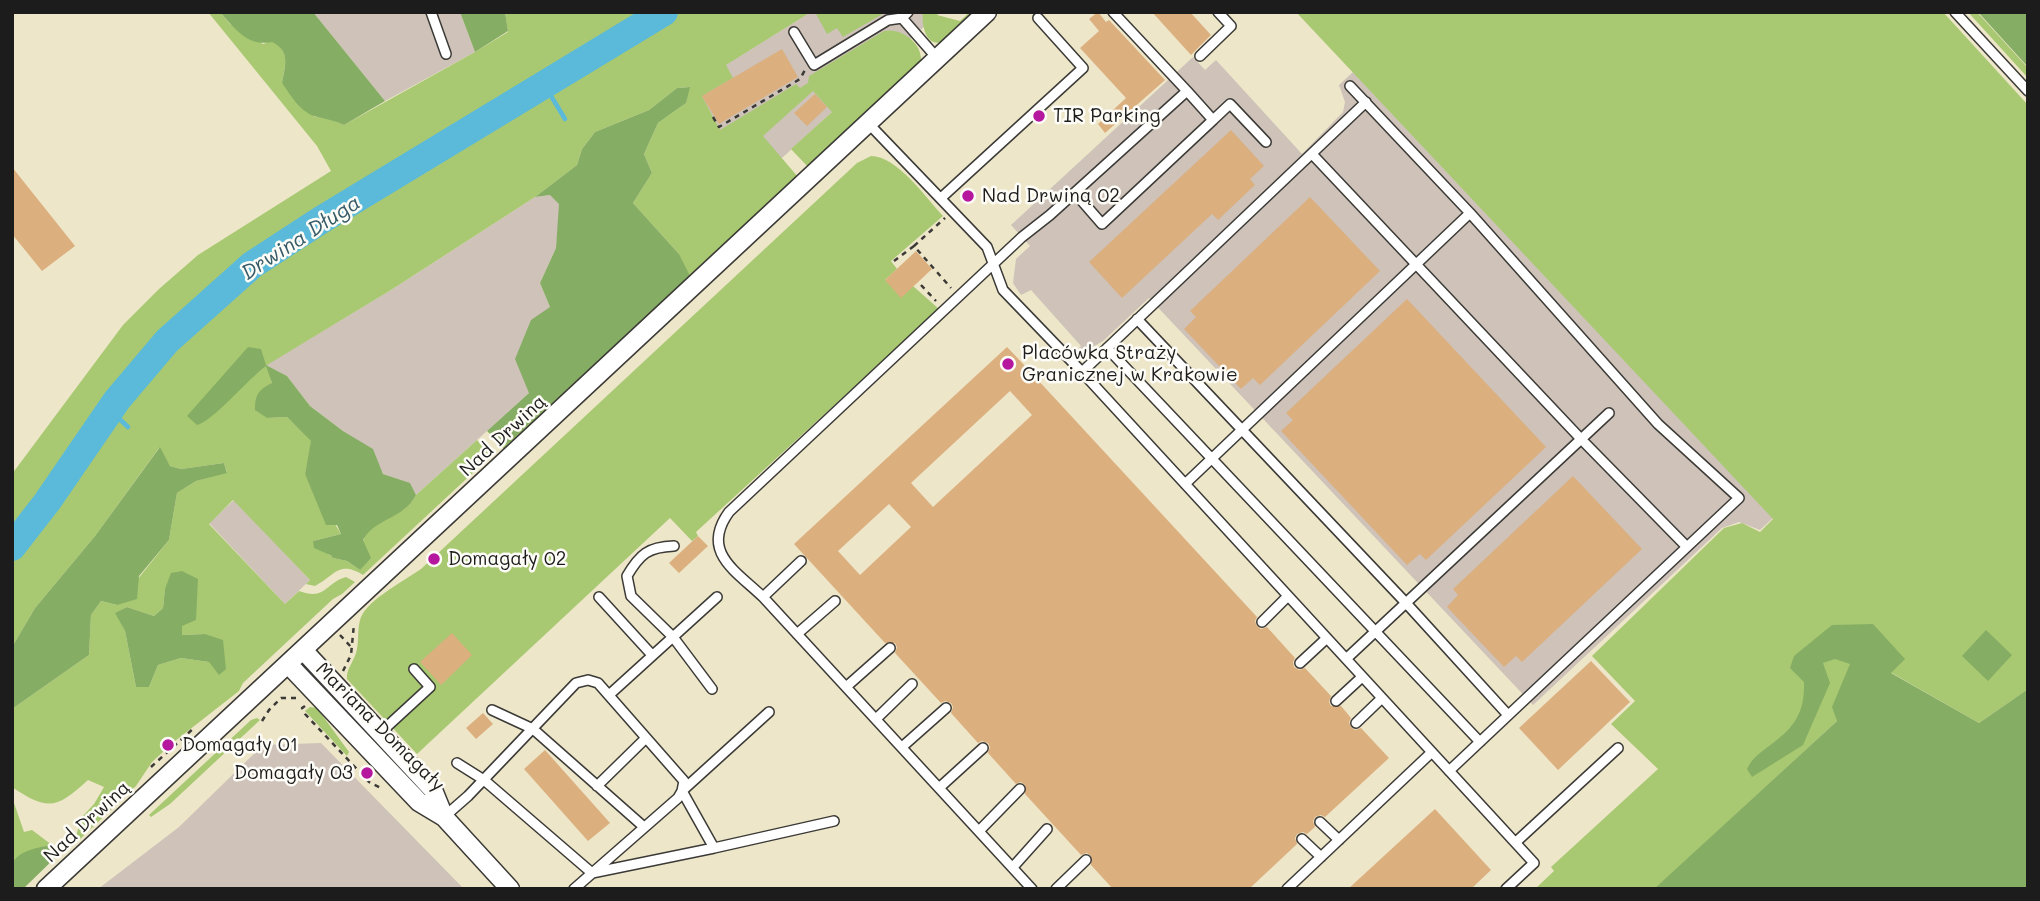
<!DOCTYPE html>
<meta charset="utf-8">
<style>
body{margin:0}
#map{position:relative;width:2040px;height:901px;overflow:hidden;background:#ede6c9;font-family:Mali,sans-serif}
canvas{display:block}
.frame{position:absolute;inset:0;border:14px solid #1c1c1c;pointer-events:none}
</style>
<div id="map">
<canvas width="2040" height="901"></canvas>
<div class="frame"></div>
</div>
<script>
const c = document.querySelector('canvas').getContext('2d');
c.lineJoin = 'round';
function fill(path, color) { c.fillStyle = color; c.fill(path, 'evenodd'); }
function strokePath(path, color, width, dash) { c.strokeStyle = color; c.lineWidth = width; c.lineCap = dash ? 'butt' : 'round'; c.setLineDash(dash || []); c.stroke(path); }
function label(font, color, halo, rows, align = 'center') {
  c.font = font + ' Mali,sans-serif'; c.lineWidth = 5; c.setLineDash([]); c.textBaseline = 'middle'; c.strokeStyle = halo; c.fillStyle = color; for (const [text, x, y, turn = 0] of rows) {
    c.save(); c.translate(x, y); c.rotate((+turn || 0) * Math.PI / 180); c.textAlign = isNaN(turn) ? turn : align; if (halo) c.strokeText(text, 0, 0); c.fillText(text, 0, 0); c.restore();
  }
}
const industrial = new Path2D(`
 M 313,12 L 460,12 L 475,52 L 385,101 Z
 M 811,12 L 940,12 L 782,158 L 652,173 L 690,87 Z
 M 1193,57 L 1205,70 L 1216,60 L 1302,154 L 1343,112 L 1345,102 L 1339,85 L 1353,72 L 1773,518 L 1760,530 L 1739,522 L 1722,528 L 1533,705 L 1149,298 L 1103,341 L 1086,351 L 1075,352 L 1081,346 L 1031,290 L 1021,295 L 1013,283 L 1016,259 L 1030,246 L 1011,225 Z
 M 550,195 L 560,204 L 556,248 L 540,283 L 550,307 L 529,393 L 416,495 L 409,483 L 383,474 L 372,449 L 343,431 L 310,406 L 287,376 L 266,365 L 391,290 L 535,197 Z
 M 234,500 L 310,580 L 285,604 L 209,523 Z
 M 321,743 L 464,889 L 98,889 L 179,827 L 263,745 Z`);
const green = new Path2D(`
 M 208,12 L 220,12 L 230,24 L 263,44 L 272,41 C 291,51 285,65 282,83 L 315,117 L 328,118 L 344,125 L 475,52 L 508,32 L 505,12 L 811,12 L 726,65 L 733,78 L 702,96 L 720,130 L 796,84 L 800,88 L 808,83 L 809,76 L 884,31 C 901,27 923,43 921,62 L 808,167 L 791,149 L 832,112 L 813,91 L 763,136 L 798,177 L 505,450 L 487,431 L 500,443 L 679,254 L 633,203 L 652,173 L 644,154 L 658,123 L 686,103 L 689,87 L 677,88 L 649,110 L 595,132 L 582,149 L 577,165 L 535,197 L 391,290 L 267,365 L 272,383 L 267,418 L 287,417 L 312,441 L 305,474 L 341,534 L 313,541 L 333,558 L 347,561 L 360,570 C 361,559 360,540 368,532 C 383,516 405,516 416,495 L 477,440 L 491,456 L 363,575 C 338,560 335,576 315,586 L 306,584 L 310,580 L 233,500 L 209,524 L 285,604 L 299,591 C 326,601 325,583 346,577 L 355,582 L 342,594 L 333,599 L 243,683 L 239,691 L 175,741 L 171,738 L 161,747 L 164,751 L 152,762 L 136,786 L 76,843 L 75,840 L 81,818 L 94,804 L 104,787 L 88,780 C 57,808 49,812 12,787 L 12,709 L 89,655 L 91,615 L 101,601 L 117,605 L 169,540 L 177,493 L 196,481 L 227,472 L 224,463 L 181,469 L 170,466 L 159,448 L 95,536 L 35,608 L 12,647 L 12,474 L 123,325 L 159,289 L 198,255 L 331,171 L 317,146 ZM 165,589 L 182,626 L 182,635 L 205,634 L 209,662 L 181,658 L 158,665 L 149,687 L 136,687 L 125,631 L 116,613 L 127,607 L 154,616 L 163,608 Z
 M 815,12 L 886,12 L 843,37 L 837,28 L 827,34 Z
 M 923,12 L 940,12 L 937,15 L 960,21 L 970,12 L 976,12 C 967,21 957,34 946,40 C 927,51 921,26 923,12 Z
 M 1296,12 L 1943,12 L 2028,105 L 2028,689 L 1979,723 L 1890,672 L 1655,889 L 1535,889 L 1554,871 L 1551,867 L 1658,769 L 1611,724 L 1635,701 L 1592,656 L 1724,528 L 1742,523 L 1760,532 L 1773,519 Z
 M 1968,12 L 1977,12 L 2028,68 L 2028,78 Z
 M 871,156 C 897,156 926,198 943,216 L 891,261 L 897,269 L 885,280 L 913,286 L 939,309 L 696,532 L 698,536 L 692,541 L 670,518 L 417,754 L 347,679 C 346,668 355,661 357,649 C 359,639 357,628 361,617 C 369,599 404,581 421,569 L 857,163 Z
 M 310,707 L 317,708 L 349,752 L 347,756 L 307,713 L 305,711 Z
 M 257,718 L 260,720 L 170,804 L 151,817 L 149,815 L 251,720 Z
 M 12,797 L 24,832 L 32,830 L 52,845 C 36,848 22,851 12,864 Z`);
const forest = new Path2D(`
 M 220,12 L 313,12 L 385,101 L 344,125 C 335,121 327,119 317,117 C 301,113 291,96 282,83 C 285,66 291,51 272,42 C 248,47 235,29 220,12 Z
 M 460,12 L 505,12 L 508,31 L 475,52 Z
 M 1978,12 L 2028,12 L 2028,67 Z
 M 690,87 L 686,103 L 658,123 L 644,154 L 652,173 L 633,203 L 679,254 L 690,276 L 507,444 L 500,443 L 487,431 L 529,393 L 515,359 L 531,320 L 550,307 L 540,283 L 556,248 L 559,204 L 550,195 L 535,197 L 577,165 L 582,149 L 595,132 L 649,110 L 677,88 Z
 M 248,347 L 261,349 L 266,365 L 287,376 L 310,406 L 343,431 L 373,449 L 383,474 L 410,483 L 416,495 C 404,519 375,518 363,540 L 371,558 L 360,570 L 347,561 L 333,558 L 330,555 L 314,548 L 313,541 L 341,534 L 337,525 L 326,525 L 305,474 L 311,441 L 287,417 L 267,418 L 255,410 C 255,395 258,390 272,383 L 266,366 C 249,378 212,422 197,425 L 187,416 Z
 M 160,447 L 170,466 L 181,469 L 224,463 L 227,473 L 196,481 L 177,493 L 169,540 L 139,576 L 137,599 L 117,605 L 101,601 L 91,615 L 89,655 L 12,709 L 12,647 L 35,608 L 95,536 Z
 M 182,571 L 198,579 L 196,620 L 182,626 L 182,635 L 205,634 L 223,640 L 226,669 L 219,675 L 209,662 L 181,658 L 158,665 L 149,687 L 136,687 L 125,631 L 115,613 L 127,607 L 154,616 L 163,608 L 165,589 L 171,573 Z
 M 1873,624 L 1905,659 L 1891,673 L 1979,723 L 2028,689 L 2028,889 L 1654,889 L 1837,721 L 1832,707 L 1850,664 L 1835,659 L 1823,663 L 1830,683 L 1803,745 L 1752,777 L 1747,769 C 1752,758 1760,753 1769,746 C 1794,728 1805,713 1804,682 L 1790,668 L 1794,656 L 1832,625 Z
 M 1986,630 L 2012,655 L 1988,681 L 1962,656 Z
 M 52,845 L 60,853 L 23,889 L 12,889 C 12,882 11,872 12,865 C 16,851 39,847 52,845 Z`);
const stream = new Path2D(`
 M 656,12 L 658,15
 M 545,86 L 565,119
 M 110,410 L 128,427`);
const river = new Path2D(`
 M 12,547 L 47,502 L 117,400 L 167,341 L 252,265 L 321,220 L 664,12`);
const building = new Path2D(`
 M 1098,12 L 1106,22 L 1109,20 L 1165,80 L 1105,133 L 1098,124 L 1126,98 L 1080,48 L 1099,31 L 1089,19 Z
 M 1152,12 L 1190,12 L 1211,35 L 1191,55 Z
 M 782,49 L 798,77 L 719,124 L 702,96 Z
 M 815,94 L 827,107 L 807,126 L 794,113 Z
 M 1231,130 L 1264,166 L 1250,179 L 1255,185 L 1218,220 L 1212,214 L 1122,298 L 1089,262 Z
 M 12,167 L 75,246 L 42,271 L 12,234 Z
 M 1310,197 L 1380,271 L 1260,385 L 1253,378 L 1241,389 L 1184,329 L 1196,317 L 1190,311 Z
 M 916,251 L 932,269 L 901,298 L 885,280 Z
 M 1407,299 L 1546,447 L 1426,560 L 1420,554 L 1407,565 L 1281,431 L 1293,420 L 1286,413 Z
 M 1007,347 L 1028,369 L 1031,367 L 1041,376 L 1037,379 L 1257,617 L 1255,621 L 1257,626 L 1261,629 L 1267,627 L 1295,658 L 1293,662 L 1294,667 L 1299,670 L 1305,668 L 1331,696 L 1329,702 L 1331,706 L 1341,706 L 1351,718 L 1349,722 L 1351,727 L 1355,730 L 1361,728 L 1389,758 L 1325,817 L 1321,815 L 1315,817 L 1313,821 L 1315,827 L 1307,834 L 1303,832 L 1297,834 L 1295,838 L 1297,844 L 1249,889 L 1113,889 L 1091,865 L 1091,856 L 1087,853 L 1081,855 L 1025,794 L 1025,785 L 1021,782 L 1016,784 L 988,753 L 990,747 L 988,743 L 982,741 L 978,743 L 951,713 L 953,707 L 951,703 L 945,701 L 941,703 L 895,653 L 897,647 L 895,643 L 885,643 L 794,544 ZM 1010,391 L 1032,415 L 933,507 L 911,483 ZM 889,504 L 911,527 L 860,575 L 838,551 Z
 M 1573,476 L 1642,549 L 1522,662 L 1516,656 L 1504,667 L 1447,607 L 1458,595 L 1453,589 Z
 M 698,536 L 708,546 L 679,573 L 669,563 Z
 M 452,633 L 472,655 L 441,685 L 420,662 Z
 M 1591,661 L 1630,702 L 1558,770 L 1519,728 Z
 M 483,713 L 493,724 L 476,739 L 466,728 Z
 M 545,750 L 610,823 L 588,841 L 524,769 Z
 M 1435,809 L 1491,870 L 1471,889 L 1348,889 Z`);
const path = new Path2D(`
 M 713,117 L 719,127 L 800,79 L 805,70
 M 914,246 L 945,218
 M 894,261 L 914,246 L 951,288
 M 921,285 L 936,301
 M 340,635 L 352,648
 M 343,671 L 351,655 L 354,624
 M 305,706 L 302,708 L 305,714 L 369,782 L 383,789
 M 262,721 L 269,710 L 281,698 L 298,698
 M 151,767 L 195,727`);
const service = new Path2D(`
 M 431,12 L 446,54
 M 1113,12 L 1187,91
 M 1955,12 L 2028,91
 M 902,18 L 937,58
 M 794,32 L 814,65 L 888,20 L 902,18 L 908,12
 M 1200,56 L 1231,26 L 1218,12
 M 1350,86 L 1470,213 L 1658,424 L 1739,498 L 1449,771
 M 868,123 L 987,247 L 1003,290 L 1082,372 L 1534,863 L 1506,889
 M 1312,154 L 1581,439 L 1687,547
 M 1075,193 L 1102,224 L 1213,120
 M 941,198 L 1083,68 L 1038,18
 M 1137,319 L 1406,603 L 1508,715
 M 1107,348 L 1480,742
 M 1082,372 L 1366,102
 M 1185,484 L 1470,213
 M 674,546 C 648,547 640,554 627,576 L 631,596 L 673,637 L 712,689
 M 599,597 L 652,655
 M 763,597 L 801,561
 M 1262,622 L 1288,596
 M 797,634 L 835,601
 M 1346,659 L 1609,413
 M 1300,663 L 1327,638
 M 846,687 L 890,648
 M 609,695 L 717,597
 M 1336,701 L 1362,677
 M 492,710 L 533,729 L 644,827
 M 769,712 L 682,791 L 714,848 L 834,821
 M 876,719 L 912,684
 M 1356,723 L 1382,698
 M 380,733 L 430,687 L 414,669
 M 902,747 L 946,708
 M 457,763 L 484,780 L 592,873 L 714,848
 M 597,786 L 646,738
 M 939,788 L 983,748
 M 444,817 L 468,796 L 576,683 L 588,680 L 598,683 L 684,781 L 682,791 L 678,798 L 574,889
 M 1320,822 L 1339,840
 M 979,831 L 1020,789
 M 1302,839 L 1321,857
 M 1516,842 L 1618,748
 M 1013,867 L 1047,829
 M 1032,889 L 763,597 C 736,571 700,552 729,512 L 1022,237 L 1050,215 L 1187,91 L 1213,120 L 1230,104 L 1266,142
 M 1056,889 L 1086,860
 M 1287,889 L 1432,752`);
const minor = new Path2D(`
 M 303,650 L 433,790 L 444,817
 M 288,664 L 419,802 L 444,817 L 510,889
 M 46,889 L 987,12`);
const markers = [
 [1039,116,7,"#b5179e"],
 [968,196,7,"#b5179e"],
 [1008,364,7,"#b5179e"],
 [434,559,7,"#b5179e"],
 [168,745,7,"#b5179e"],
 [367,773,7,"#b5179e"]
];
const poiNames = [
 ["TIR Parking",1053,116],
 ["Nad Drwiną 02",982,196],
 ["Placówka Straży",1022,353],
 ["Granicznej w Krakowie",1022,375],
 ["Domagały 02",448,559],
 ["Domagały 01",182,745],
 ["Domagały 03",353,773,"right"]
];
const streetNames = [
 ["Nad Drwiną",503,436,-43],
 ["Mariana Domagały",380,727,45],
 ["Nad Drwiną",87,822,-43]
];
const waterNames = [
 ["Drwina Długa",301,238,-33]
];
fill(industrial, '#cec2b9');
fill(green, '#a8c972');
fill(forest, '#86ad64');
strokePath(stream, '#5bbada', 4.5);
strokePath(river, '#5bbada', 28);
fill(building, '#dcaf7f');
strokePath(service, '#3b3a36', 12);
strokePath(minor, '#3b3a36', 21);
strokePath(path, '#3b3a36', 2.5, [5, 5]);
strokePath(service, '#fff', 9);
strokePath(minor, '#fff', 18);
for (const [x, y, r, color] of markers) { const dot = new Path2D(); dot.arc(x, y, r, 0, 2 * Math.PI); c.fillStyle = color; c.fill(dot); strokePath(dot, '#fdfcf7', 2.5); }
label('19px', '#1c1c1c', '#fdfcf7', poiNames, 'left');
label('19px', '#1c1c1c', '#fdfcf7', streetNames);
label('italic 21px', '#355b68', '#fdfcf7', waterNames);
</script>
